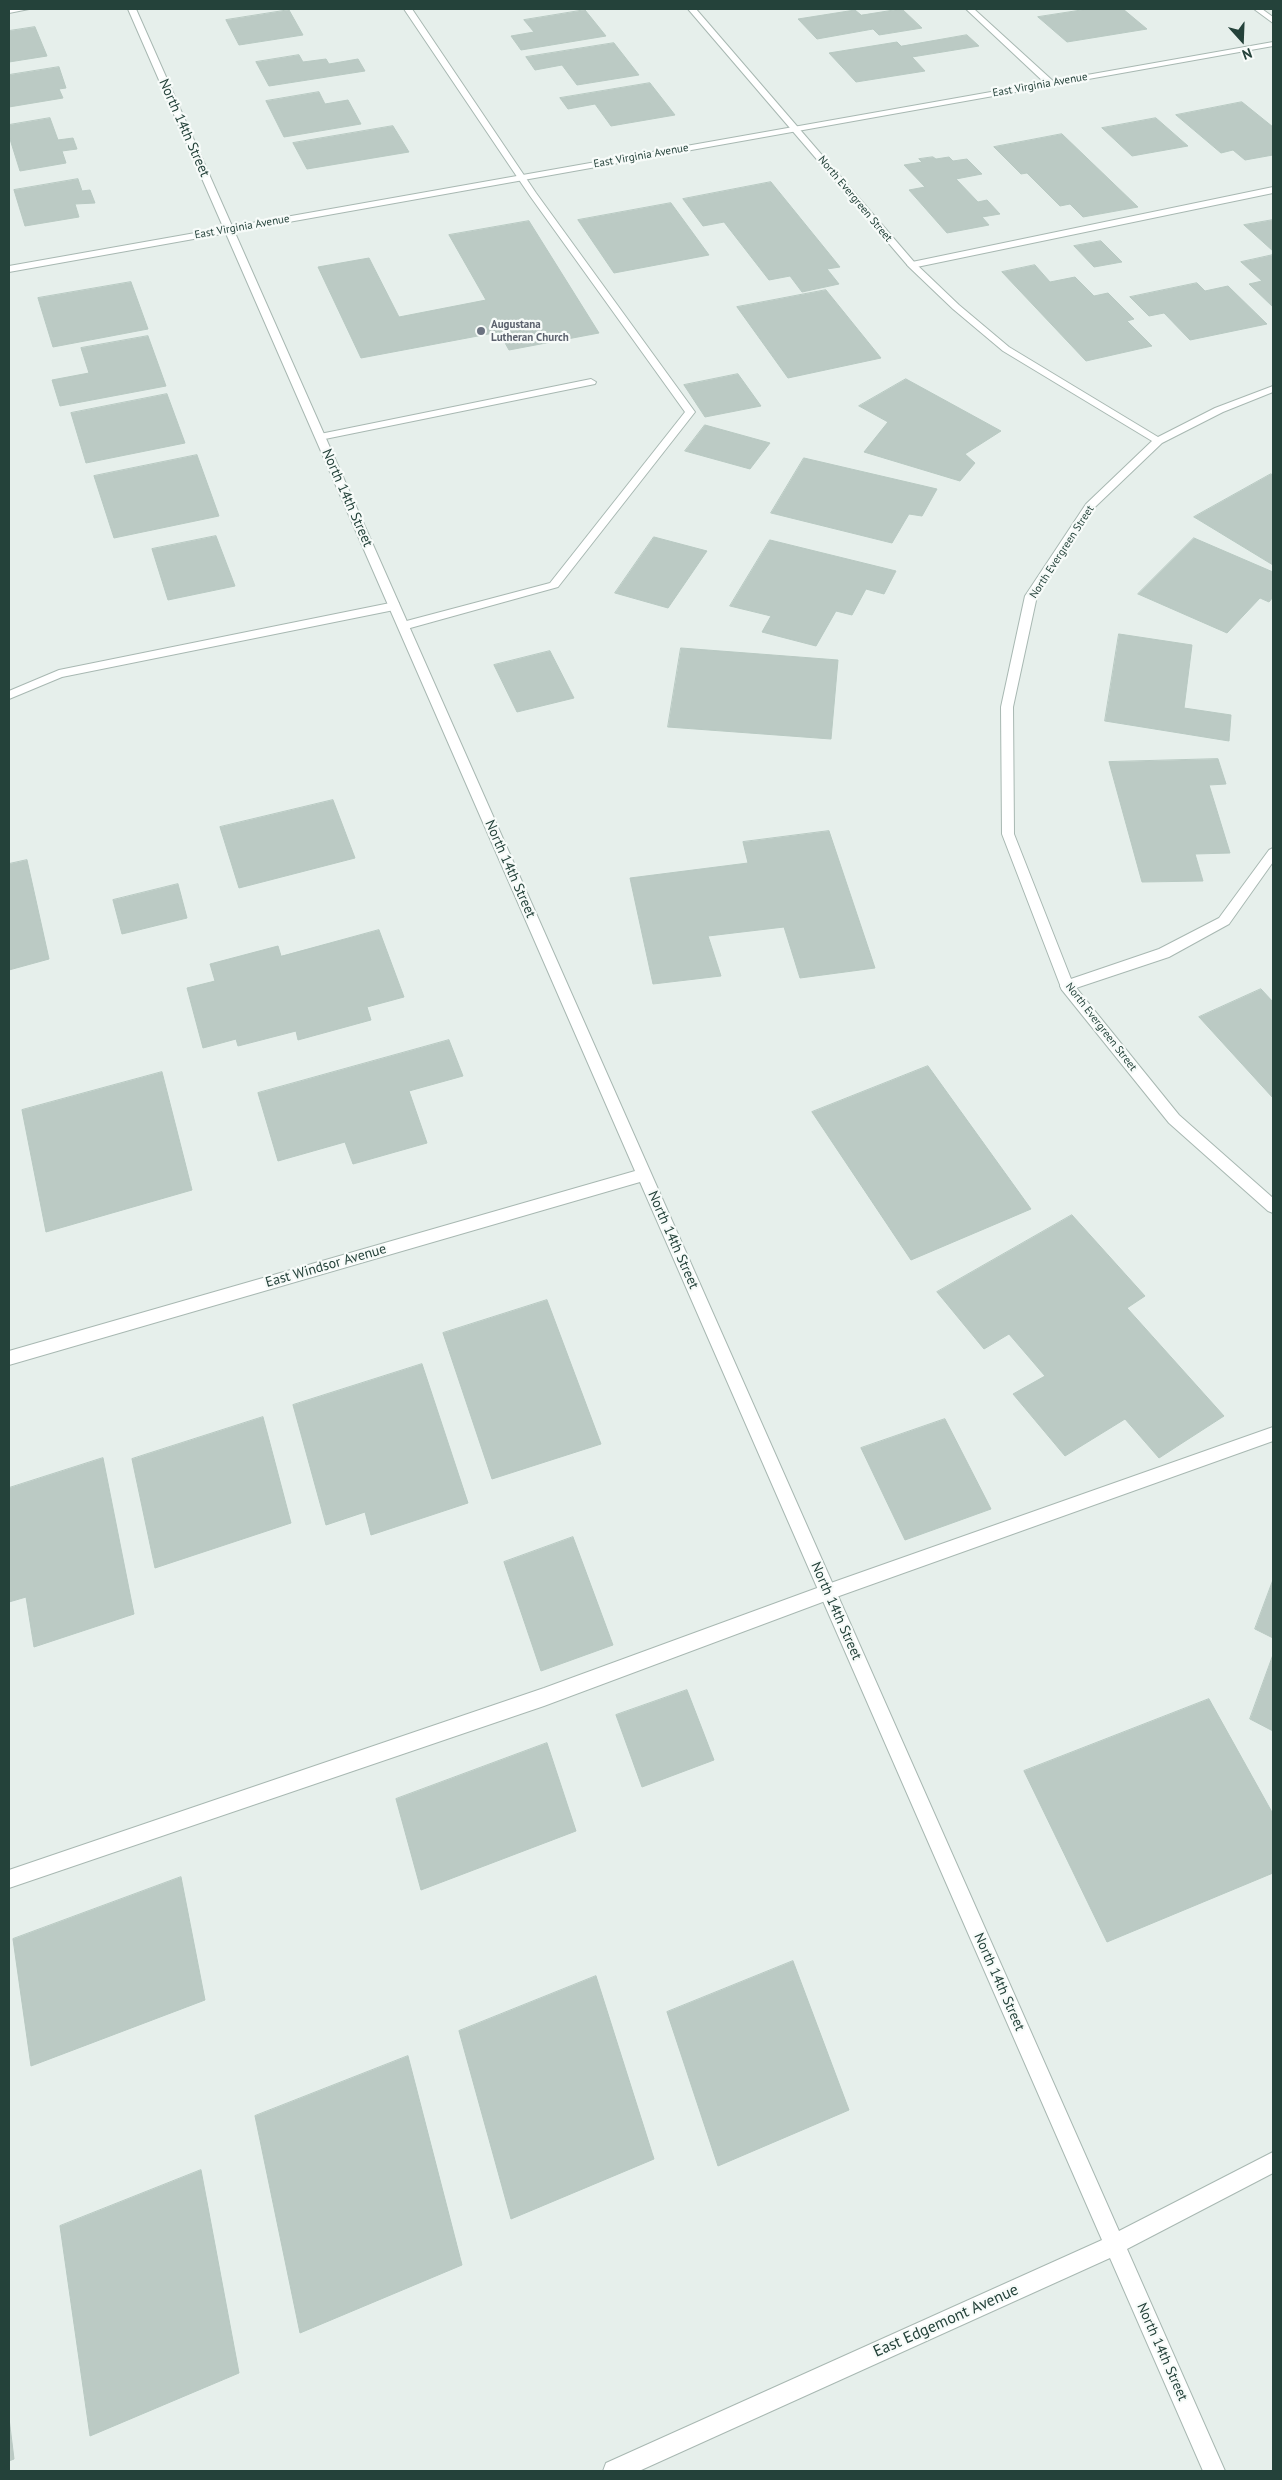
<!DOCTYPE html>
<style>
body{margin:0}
#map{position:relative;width:1282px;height:2480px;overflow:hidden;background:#e6efeb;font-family:"PT Sans",sans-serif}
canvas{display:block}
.frame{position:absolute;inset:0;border:10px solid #24423a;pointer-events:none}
.north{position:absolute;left:1217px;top:15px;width:50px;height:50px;-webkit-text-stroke:4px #f7fbf9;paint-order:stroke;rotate:160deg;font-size:14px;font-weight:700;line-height:20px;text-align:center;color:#24423a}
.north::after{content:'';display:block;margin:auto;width:18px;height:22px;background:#24423a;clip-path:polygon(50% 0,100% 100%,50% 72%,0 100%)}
</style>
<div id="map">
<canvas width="1282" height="2480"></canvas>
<div class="frame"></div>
<div class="north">N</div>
</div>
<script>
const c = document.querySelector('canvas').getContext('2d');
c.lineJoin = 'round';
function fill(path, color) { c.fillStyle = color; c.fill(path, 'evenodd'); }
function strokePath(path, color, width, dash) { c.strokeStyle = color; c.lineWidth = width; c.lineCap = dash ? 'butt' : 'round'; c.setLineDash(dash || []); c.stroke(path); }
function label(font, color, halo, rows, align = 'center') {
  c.font = font + ' "PT Sans",sans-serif'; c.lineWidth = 4.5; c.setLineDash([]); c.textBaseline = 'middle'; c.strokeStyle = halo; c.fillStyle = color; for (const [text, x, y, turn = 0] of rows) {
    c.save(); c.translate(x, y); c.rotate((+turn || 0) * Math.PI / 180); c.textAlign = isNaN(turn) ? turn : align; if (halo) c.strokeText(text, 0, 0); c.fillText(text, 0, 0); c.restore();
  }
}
const building = new Path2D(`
 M 902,9 L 922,28 L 879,35 L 873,29 L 817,39 L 798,19 L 855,10 L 861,15 Z
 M 1088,9 L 1123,9 L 1147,29 L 1067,42 L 1038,17 Z
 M 289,10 L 303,35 L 239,45 L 226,20 Z
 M 585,10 L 606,36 L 521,50 L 511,36 L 534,32 L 524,20 Z
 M 35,27 L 47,56 L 9,62 L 9,31 Z
 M 967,35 L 979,46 L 912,57 L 925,71 L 856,82 L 829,53 L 897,42 L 901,46 Z
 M 614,43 L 639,75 L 577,85 L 562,65 L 535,70 L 526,57 Z
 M 299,55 L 303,62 L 326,59 L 329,64 L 358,59 L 365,71 L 269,86 L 256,62 Z
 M 59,67 L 66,88 L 59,89 L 63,98 L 9,107 L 9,75 Z
 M 650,83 L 675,115 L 611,126 L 595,104 L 568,109 L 560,98 Z
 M 319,92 L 325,104 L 348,100 L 361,124 L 284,137 L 266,101 Z
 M 1242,102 L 1273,127 L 1273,155 L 1245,160 L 1233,150 L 1221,153 L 1176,115 Z
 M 50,118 L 58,140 L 73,138 L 77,149 L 62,151 L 66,163 L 20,171 L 9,136 L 9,125 Z
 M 1156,118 L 1188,146 L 1132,156 L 1102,128 Z
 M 393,126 L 409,152 L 307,169 L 293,143 Z
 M 1062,134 L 1138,207 L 1083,217 L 1070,204 L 1060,206 L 1027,173 L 1021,174 L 994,147 Z
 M 933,157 L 936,159 L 949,157 L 953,161 L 967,159 L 982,174 L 956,179 L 978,202 L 987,200 L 1000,214 L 982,217 L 989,225 L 947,233 L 909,190 L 925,187 L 904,165 L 922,162 L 919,159 Z
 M 78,179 L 82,191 L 90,190 L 95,203 L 75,204 L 79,217 L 25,226 L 14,190 Z
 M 771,182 L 840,267 L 827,269 L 839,284 L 802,292 L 790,276 L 769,280 L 724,222 L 703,226 L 683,199 Z
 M 671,203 L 709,255 L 614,273 L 578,220 Z
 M 1273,220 L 1273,251 L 1244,225 Z
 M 529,221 L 599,333 L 509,350 L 499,332 L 361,358 L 318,267 L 369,258 L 399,317 L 486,300 L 449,235 Z
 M 1101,241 L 1122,262 L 1094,267 L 1074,246 Z
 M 1273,255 L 1273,307 L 1249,284 L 1262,281 L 1241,262 Z
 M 1035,265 L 1050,282 L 1075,277 L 1094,296 L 1108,293 L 1134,319 L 1127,321 L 1152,346 L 1086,361 L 1002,272 Z
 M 131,282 L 148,329 L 53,347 L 38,298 Z
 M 1197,283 L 1205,291 L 1228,286 L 1267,324 L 1190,340 L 1164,313 L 1149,316 L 1130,297 Z
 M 826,290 L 881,358 L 788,378 L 737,307 Z
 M 148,336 L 166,386 L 60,406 L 52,380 L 89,373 L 81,348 Z
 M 738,374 L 761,406 L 705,417 L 684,385 Z
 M 906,379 L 1001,431 L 965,454 L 975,463 L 960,481 L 864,452 L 888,422 L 859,406 Z
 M 167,394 L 185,443 L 86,463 L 71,413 Z
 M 705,425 L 770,443 L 750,469 L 685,451 Z
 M 197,455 L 219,516 L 114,538 L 94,476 Z
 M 804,458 L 937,489 L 922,516 L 909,514 L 892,543 L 771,513 Z
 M 1271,474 L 1273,475 L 1273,565 L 1194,517 Z
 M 216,536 L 235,586 L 168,600 L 152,549 Z
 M 654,537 L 707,551 L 668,608 L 615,593 Z
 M 1194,538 L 1273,572 L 1273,597 L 1269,602 L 1260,598 L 1227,633 L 1138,594 Z
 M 770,540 L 896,571 L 884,594 L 866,589 L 852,615 L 836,611 L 816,646 L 762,632 L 771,616 L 730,606 Z
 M 1119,634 L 1192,645 L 1184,708 L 1231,715 L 1229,741 L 1105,721 Z
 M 681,648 L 838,660 L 831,739 L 668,727 Z
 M 550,651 L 574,698 L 517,712 L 494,665 Z
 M 1218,759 L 1226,784 L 1209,785 L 1230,853 L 1195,854 L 1203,881 L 1142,882 L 1109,762 Z
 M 333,800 L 355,858 L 239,888 L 220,827 Z
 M 829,831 L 875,968 L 800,978 L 784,927 L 708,936 L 721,976 L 653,984 L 630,878 L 748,863 L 743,842 Z
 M 27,860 L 49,959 L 9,970 L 9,864 Z
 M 178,884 L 187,918 L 122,934 L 113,900 Z
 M 379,930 L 404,997 L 367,1007 L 371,1020 L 298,1040 L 296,1031 L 238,1046 L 236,1039 L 203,1048 L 187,988 L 215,981 L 210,964 L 278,946 L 281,956 Z
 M 1261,989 L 1273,1002 L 1273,1098 L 1199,1017 Z
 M 449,1040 L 463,1076 L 409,1091 L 427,1143 L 353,1164 L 345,1142 L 278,1161 L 258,1093 Z
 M 928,1066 L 1031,1209 L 911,1260 L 812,1112 Z
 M 162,1072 L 192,1190 L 46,1232 L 22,1110 Z
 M 1072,1215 L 1145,1296 L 1127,1308 L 1224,1416 L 1159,1458 L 1125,1419 L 1065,1456 L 1013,1394 L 1045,1376 L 1009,1334 L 984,1349 L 937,1292 Z
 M 547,1300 L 601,1444 L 492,1479 L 443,1333 Z
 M 422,1364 L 468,1503 L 371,1535 L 365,1512 L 326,1525 L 293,1405 Z
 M 263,1417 L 291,1523 L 155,1568 L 132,1459 Z
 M 945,1419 L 991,1509 L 905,1540 L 861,1448 Z
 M 103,1458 L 134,1614 L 34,1647 L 26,1597 L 9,1602 L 9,1488 Z
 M 573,1537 L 613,1645 L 541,1671 L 504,1562 Z
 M 1273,1580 L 1273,1638 L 1255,1629 Z
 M 1273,1655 L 1273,1731 L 1250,1719 Z
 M 687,1690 L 714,1760 L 642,1787 L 616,1715 Z
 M 1209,1699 L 1273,1814 L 1273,1873 L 1107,1942 L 1024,1771 Z
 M 547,1743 L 576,1831 L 421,1890 L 396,1799 Z
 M 181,1877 L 205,2000 L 31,2066 L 13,1939 Z
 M 793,1961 L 849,2110 L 718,2166 L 667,2012 Z
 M 596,1976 L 654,2159 L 511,2219 L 459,2031 Z
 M 408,2056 L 462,2265 L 300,2333 L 255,2116 Z
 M 201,2170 L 239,2373 L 90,2436 L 60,2226 Z
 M 9,2418 L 14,2459 L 9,2461 Z`);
const service = new Path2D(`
 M 404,9 L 412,9 L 536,193 L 695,412 L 558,587 L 403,630 L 399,629 L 399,623 L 550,583 L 685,412 L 530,196 Z
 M 966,9 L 974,9 L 1053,81 L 1053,85 L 1047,85 Z
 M 1273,187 L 1273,193 L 912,268 L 907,265 L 912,262 Z
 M 591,379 L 596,382 L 595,384 L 320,440 L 315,437 L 320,434 Z
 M 395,602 L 399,603 L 399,609 L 62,677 L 9,699 L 9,691 L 59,670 Z
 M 1273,848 L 1273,862 L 1229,924 L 1169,957 L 1067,991 L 1062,990 L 1060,986 L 1062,982 L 1159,949 L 1219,918 L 1269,850 Z
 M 1273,1427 L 1273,1441 L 828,1600 L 544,1706 L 9,1888 L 9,1870 L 544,1688 L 828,1584 Z`);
const minor = new Path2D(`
 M 9,9 L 29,9 L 9,13 Z
 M 128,9 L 136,9 L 1119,2231 L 1273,2152 L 1273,2173 L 1127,2249 L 1225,2471 L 1203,2471 L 1110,2258 L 639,2471 L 603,2471 L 606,2463 L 1102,2240 L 640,1182 L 9,1365 L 9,1351 L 635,1171 Z
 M 688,9 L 696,9 L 915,263 L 959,305 L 1009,347 L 1158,437 L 1215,408 L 1273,386 L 1273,392 L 1223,412 L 1162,443 L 1094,508 L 1037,596 L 1013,707 L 1014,834 L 1073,984 L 1179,1115 L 1273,1198 L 1273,1213 L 1268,1211 L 1169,1123 L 1062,990 L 1002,834 L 1001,707 L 1025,596 L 1086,504 L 1152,441 L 1003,351 L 953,309 L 909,267 Z
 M 1254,9 L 1262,9 L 1273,17 L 1273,23 Z`);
const tertiary = new Path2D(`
 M 1273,42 L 1273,46 L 9,272 L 9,266 Z`);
const markers = [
 [481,331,5,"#6b7280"]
];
const farStreetnames = [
 ["East Virginia Avenue",1040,85,-10],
 ["East Virginia Avenue",641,156,-10],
 ["North Evergreen Street",855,199,50],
 ["East Virginia Avenue",242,227,-10],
 ["North Evergreen Street",1062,552,-57],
 ["North Evergreen Street",1101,1027,52]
];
const farWorshipnames = [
 ["Augustana",491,325],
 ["Lutheran Church",491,338]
];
const streetNames = [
 ["North 14th Street",184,128,66],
 ["North 14th Street",347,498,66],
 ["North 14th Street",510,869,66],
 ["North 14th Street",673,1240,66],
 ["East Windsor Avenue",326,1266,-16],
 ["North 14th Street",836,1611,66],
 ["North 14th Street",999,1982,66],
 ["North 14th Street",1162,2352,66]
];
const nearStreetnames = [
 ["East Edgemont Avenue",946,2321,-24]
];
fill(building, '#bbcac4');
strokePath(building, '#b8c9c2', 1);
strokePath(service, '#a8b8b2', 2);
strokePath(minor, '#a8b8b2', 2);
strokePath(tertiary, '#a8b8b2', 2);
fill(service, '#fff');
fill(minor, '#fff');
fill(tertiary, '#fff');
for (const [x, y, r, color] of markers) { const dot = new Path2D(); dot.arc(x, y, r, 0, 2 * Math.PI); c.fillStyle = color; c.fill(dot); strokePath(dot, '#f7fbf9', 2); }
label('11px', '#24423a', '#f7fbf9', farStreetnames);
label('bold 11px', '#5b616d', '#f7fbf9', farWorshipnames, 'left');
label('14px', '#24423a', '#f7fbf9', streetNames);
label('16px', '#24423a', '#f7fbf9', nearStreetnames);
</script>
